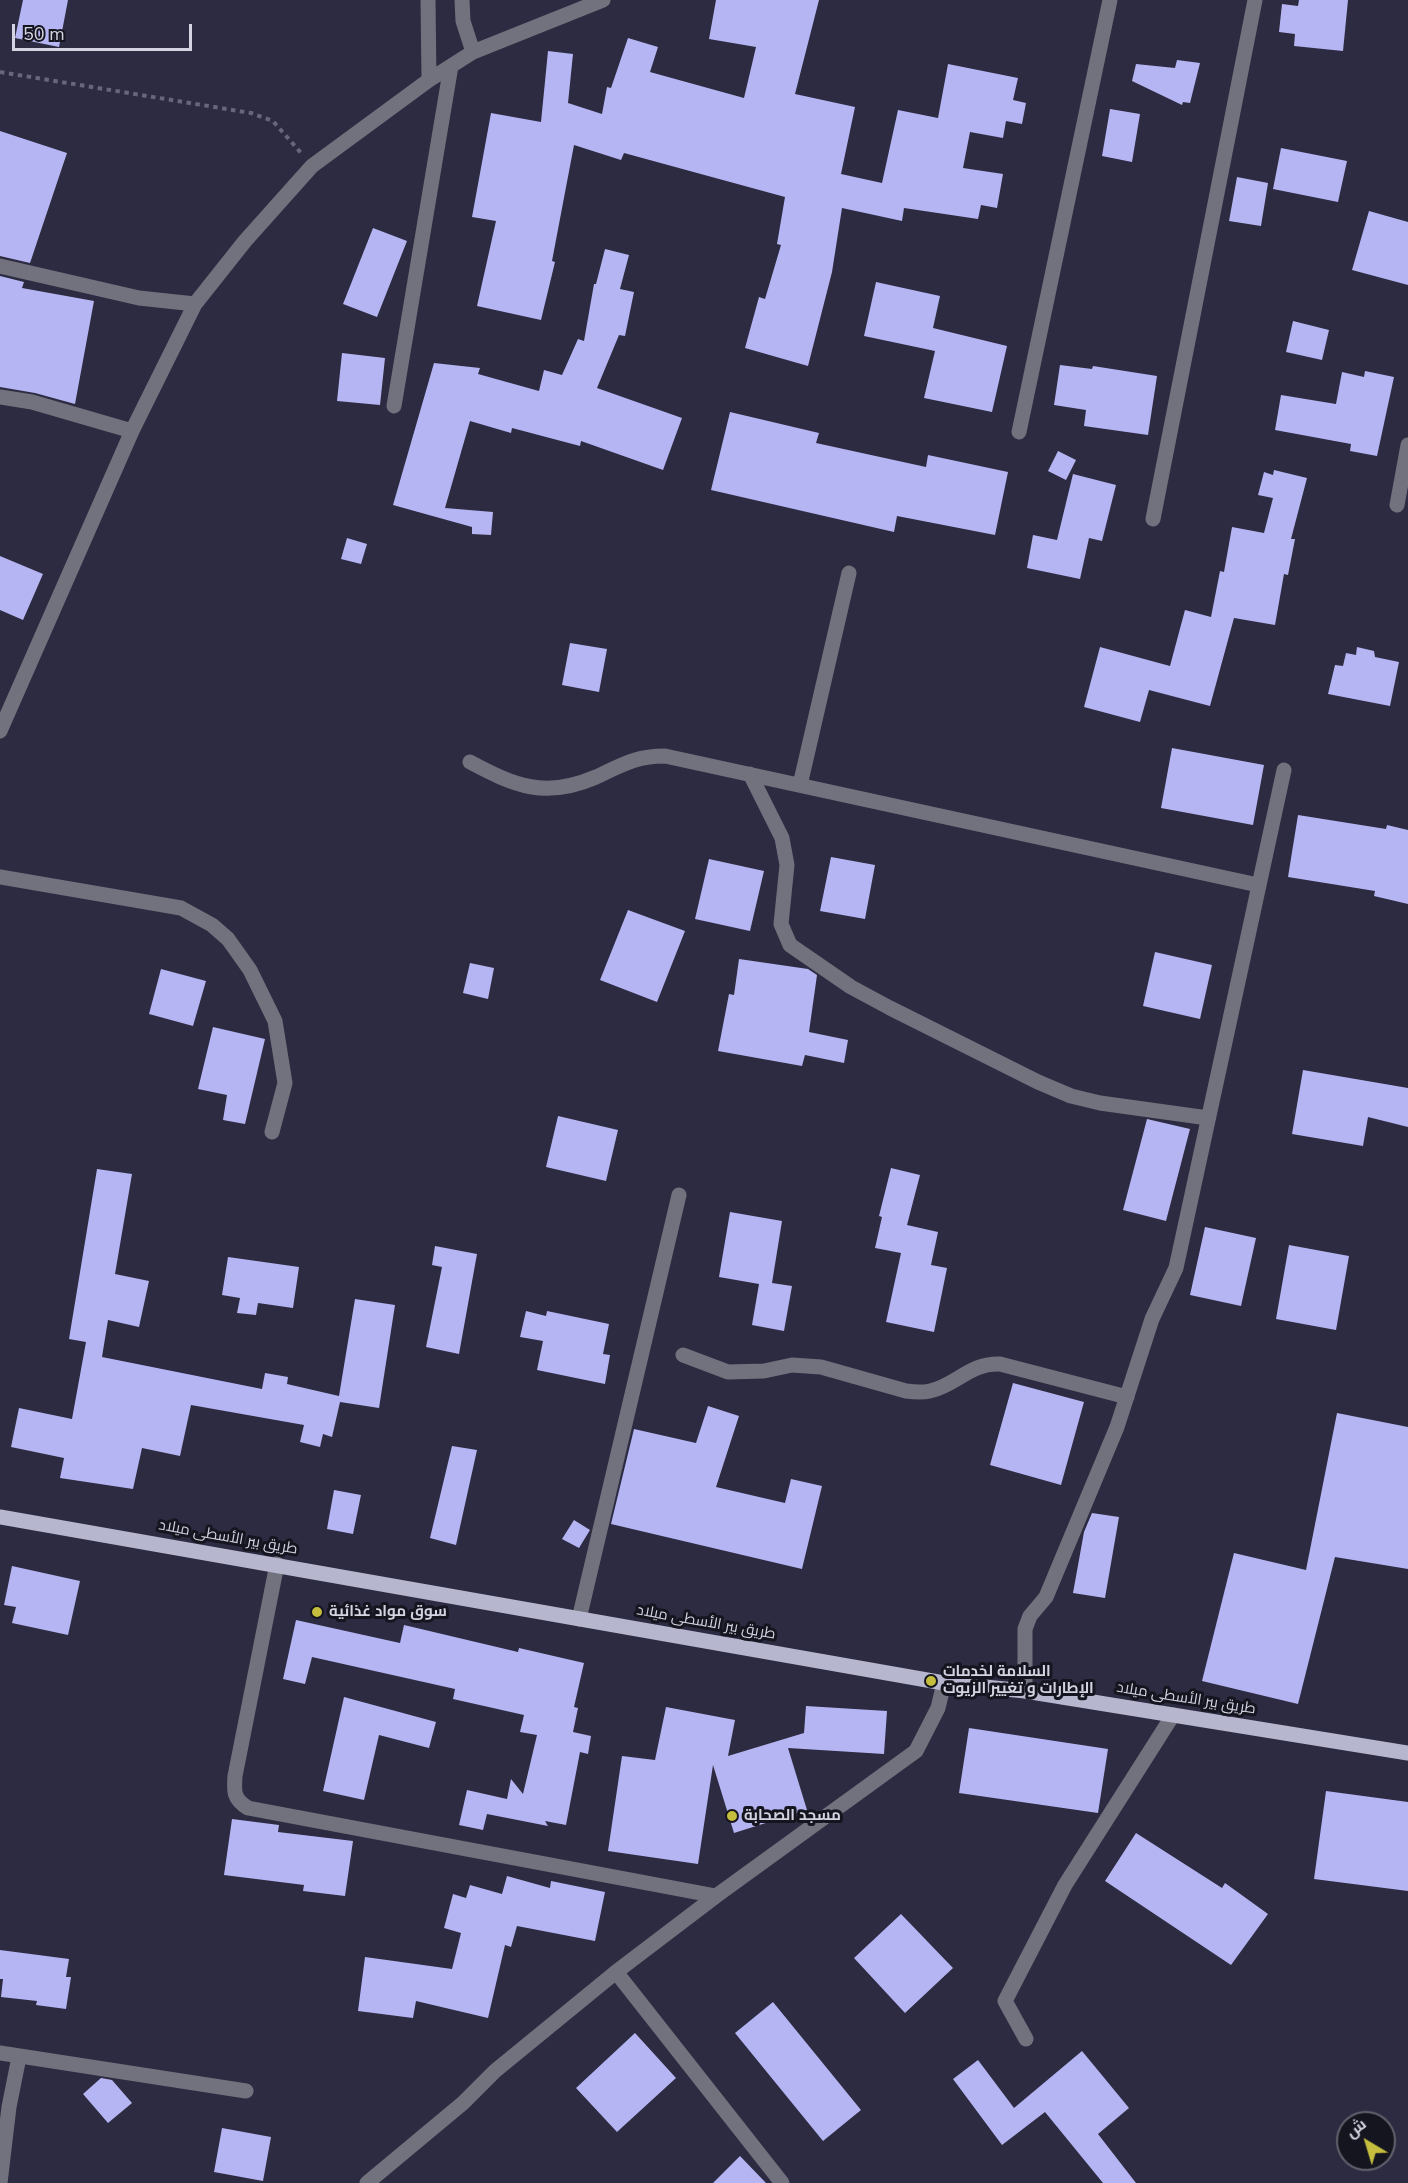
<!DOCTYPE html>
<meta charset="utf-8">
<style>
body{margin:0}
#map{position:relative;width:1408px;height:2183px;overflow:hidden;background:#2c2b41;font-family:"Nunito Sans",Cairo,sans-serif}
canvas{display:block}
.north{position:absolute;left:1336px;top:2111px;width:60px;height:60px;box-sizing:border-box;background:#15151f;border:2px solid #61616d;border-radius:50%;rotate:322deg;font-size:16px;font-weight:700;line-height:24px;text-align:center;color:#d3d3e2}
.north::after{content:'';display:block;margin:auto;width:21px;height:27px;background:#c4bd3e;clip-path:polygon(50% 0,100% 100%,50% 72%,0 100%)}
.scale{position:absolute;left:12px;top:24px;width:180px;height:27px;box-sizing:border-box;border:3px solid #d3d3e2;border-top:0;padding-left:8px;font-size:18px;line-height:21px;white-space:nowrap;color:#d3d3e2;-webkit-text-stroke:4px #15151f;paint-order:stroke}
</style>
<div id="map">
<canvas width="1408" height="2183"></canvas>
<div class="north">ش</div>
<div class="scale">50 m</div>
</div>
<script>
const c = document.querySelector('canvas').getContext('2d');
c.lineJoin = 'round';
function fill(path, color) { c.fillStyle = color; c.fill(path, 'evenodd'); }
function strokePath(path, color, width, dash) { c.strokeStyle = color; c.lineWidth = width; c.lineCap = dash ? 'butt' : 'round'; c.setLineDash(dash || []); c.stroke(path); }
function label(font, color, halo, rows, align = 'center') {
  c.font = font + ' "Nunito Sans",Cairo,sans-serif'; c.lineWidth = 6; c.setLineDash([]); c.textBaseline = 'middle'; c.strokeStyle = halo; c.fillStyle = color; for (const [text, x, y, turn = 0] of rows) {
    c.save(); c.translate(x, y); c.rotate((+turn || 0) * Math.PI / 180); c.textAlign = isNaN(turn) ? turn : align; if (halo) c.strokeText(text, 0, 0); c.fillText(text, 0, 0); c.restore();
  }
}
const building = new Path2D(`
 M 23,0 L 68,0 L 59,47 L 15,38 Z
 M 716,0 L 819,0 L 795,94 L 855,107 L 841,174 L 882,183 L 898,110 L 938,118 L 948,64 L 1018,78 L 1013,100 L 1026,103 L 1022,124 L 1006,121 L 1003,138 L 970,132 L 963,168 L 1003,174 L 997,208 L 981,205 L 978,219 L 904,208 L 902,221 L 842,208 L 832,272 L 808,366 L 745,348 L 759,297 L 765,299 L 781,245 L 777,244 L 785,197 L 624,153 L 621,160 L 574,145 L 552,261 L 555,262 L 541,320 L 477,306 L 496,221 L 472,217 L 491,113 L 541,122 L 548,51 L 573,54 L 568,103 L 602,114 L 607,87 L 611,88 L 628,38 L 658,47 L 650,72 L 744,98 L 756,47 L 709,39 Z
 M 1299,0 L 1348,0 L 1343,51 L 1294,46 L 1295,34 L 1279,32 L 1282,4 L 1298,6 Z
 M 1177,60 L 1200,63 L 1190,103 L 1183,102 L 1182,105 L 1132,81 L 1136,64 L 1175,68 Z
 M 1110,109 L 1140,114 L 1132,162 L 1102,156 Z
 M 0,131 L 67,153 L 30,263 L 0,256 Z
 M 1281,148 L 1347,161 L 1338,202 L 1273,189 Z
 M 1237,177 L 1268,183 L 1261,226 L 1229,221 Z
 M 1369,211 L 1408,222 L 1408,285 L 1352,270 Z
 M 373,228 L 407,241 L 377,317 L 343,304 Z
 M 605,249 L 629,255 L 620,289 L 634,292 L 625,336 L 619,335 L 597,388 L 682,418 L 663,470 L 581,441 L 580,446 L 512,428 L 511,433 L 470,421 L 445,508 L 493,512 L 491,535 L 472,534 L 472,527 L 393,505 L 434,363 L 480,368 L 478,374 L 539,391 L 544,370 L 562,375 L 578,339 L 584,341 L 594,284 L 596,284 Z
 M 0,276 L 24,282 L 22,288 L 94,301 L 75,404 L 35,393 L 0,387 Z
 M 876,282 L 940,296 L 933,328 L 1007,346 L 992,412 L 924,398 L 935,351 L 864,336 Z
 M 1293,321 L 1329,330 L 1322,360 L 1286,352 Z
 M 342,353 L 385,358 L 380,405 L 337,401 Z
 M 1060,365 L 1092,369 L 1093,366 L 1157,376 L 1148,435 L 1084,426 L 1086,410 L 1054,405 Z
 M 1365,371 L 1394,377 L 1377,456 L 1350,451 L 1351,444 L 1275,430 L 1281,395 L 1336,404 L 1342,372 L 1364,377 Z
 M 730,412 L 819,433 L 816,443 L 926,467 L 928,455 L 1008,472 L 995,535 L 897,516 L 894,532 L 711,490 Z
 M 1058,451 L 1076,460 L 1066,480 L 1048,471 Z
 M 1274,470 L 1307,478 L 1291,539 L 1295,539 L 1288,575 L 1284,574 L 1275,625 L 1234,618 L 1210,706 L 1149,690 L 1140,722 L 1084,707 L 1100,647 L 1170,666 L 1185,610 L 1211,617 L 1220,571 L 1224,572 L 1232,527 L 1264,533 L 1273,498 L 1258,495 L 1264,472 L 1273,475 Z
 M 1073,474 L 1116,485 L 1102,541 L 1089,538 L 1080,579 L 1027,568 L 1033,535 L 1057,540 Z
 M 347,538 L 367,544 L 361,564 L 341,559 Z
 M 0,556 L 43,574 L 23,620 L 0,610 Z
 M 570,643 L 607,649 L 599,692 L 562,685 Z
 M 1357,647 L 1374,651 L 1375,657 L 1399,662 L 1390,706 L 1328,694 L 1335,665 L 1343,666 L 1346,653 L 1356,655 Z
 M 1172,748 L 1264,765 L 1253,825 L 1161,808 Z
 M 1298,815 L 1386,829 L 1387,825 L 1408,830 L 1408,904 L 1374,896 L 1375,891 L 1288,877 Z
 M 831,857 L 875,865 L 865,919 L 820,911 Z
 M 709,859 L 764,871 L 750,931 L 695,919 Z
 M 628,910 L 685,931 L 657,1002 L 600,980 Z
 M 1155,952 L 1212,965 L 1200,1019 L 1143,1006 Z
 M 739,959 L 808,969 L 817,975 L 809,1032 L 848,1040 L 844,1063 L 805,1055 L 802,1066 L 718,1051 L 729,994 L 734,995 Z
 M 470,963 L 494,968 L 488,999 L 463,993 Z
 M 161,969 L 206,981 L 193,1026 L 149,1014 Z
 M 213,1027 L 265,1039 L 245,1124 L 223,1120 L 227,1095 L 198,1089 Z
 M 1303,1070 L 1408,1088 L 1408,1127 L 1368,1117 L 1363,1146 L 1292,1134 Z
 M 558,1116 L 618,1130 L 606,1181 L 546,1167 Z
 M 1147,1119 L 1190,1129 L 1166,1221 L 1123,1210 Z
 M 891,1168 L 920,1175 L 907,1225 L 938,1232 L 931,1265 L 947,1268 L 934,1332 L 886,1322 L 901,1253 L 875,1248 L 882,1217 L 879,1216 Z
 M 97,1169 L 132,1174 L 115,1274 L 149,1281 L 139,1327 L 108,1320 L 102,1357 L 262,1389 L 265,1373 L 288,1377 L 287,1384 L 339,1396 L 355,1299 L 395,1305 L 379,1408 L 340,1402 L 332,1437 L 323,1434 L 320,1447 L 300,1442 L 304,1425 L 191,1405 L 180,1456 L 142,1448 L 133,1489 L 60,1478 L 64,1458 L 11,1447 L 19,1408 L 72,1419 L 86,1342 L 69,1339 Z
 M 730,1212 L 782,1221 L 772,1283 L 792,1286 L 784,1331 L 752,1325 L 759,1284 L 719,1277 Z
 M 1205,1227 L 1256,1238 L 1241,1306 L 1190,1295 Z
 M 1289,1245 L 1349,1256 L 1336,1330 L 1276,1319 Z
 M 435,1246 L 477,1254 L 459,1354 L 426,1347 L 442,1267 L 432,1265 Z
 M 228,1257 L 299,1267 L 293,1308 L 258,1303 L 256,1315 L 237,1313 L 240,1298 L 222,1295 Z
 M 526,1311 L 546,1316 L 547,1311 L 609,1324 L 603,1354 L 610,1355 L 605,1384 L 537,1370 L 543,1341 L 520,1337 Z
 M 1013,1383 L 1084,1402 L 1061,1485 L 990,1465 Z
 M 708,1406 L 739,1416 L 716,1487 L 785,1503 L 791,1479 L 822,1486 L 802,1569 L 611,1524 L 634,1429 L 696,1443 Z
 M 1337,1413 L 1408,1427 L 1408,1569 L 1335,1557 L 1298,1704 L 1202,1681 L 1234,1553 L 1306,1570 Z
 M 452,1446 L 477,1450 L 456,1545 L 430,1538 Z
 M 334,1490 L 361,1495 L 353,1534 L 327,1529 Z
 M 1092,1513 L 1119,1517 L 1105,1598 L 1073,1593 L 1084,1532 Z
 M 574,1520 L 590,1530 L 579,1548 L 562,1539 Z
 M 12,1566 L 80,1581 L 68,1635 L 12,1623 L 16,1607 L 4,1605 Z
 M 296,1620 L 400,1643 L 404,1625 L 518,1652 L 519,1648 L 584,1663 L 574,1707 L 578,1708 L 573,1732 L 591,1736 L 588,1754 L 580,1752 L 566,1825 L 545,1821 L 548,1826 L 487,1814 L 483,1830 L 459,1825 L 467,1790 L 507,1799 L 511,1779 L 523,1794 L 537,1735 L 520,1732 L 524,1715 L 453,1699 L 455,1689 L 312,1657 L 305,1684 L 283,1679 Z
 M 344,1697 L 436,1722 L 429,1748 L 379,1735 L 364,1800 L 323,1791 Z
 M 806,1706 L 887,1711 L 884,1754 L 788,1748 L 807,1810 L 734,1833 L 713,1765 L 698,1864 L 608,1851 L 622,1756 L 655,1760 L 666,1707 L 735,1720 L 728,1756 L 804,1733 Z
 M 969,1728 L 1108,1749 L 1098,1813 L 959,1793 Z
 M 1326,1791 L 1408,1802 L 1408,1891 L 1314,1879 Z
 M 232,1819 L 279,1825 L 278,1832 L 353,1841 L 345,1896 L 303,1891 L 304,1885 L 224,1875 Z
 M 1136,1833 L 1222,1888 L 1225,1883 L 1268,1914 L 1231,1965 L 1105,1881 Z
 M 507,1876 L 550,1888 L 551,1881 L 605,1892 L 595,1941 L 517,1926 L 511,1947 L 505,1945 L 488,2018 L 416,2001 L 413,2018 L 358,2011 L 365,1957 L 452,1969 L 461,1933 L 444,1928 L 453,1894 L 466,1898 L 470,1885 L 502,1894 Z
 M 901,1914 L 953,1968 L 905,2013 L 854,1958 Z
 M 0,1950 L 69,1959 L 66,1977 L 71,1977 L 66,2009 L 36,2005 L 37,2001 L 1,1997 L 3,1979 L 0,1979 Z
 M 773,2002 L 861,2110 L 823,2141 L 735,2033 Z
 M 635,2033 L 676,2078 L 617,2132 L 576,2088 Z
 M 1082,2051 L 1129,2108 L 1098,2134 L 1136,2183 L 1103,2183 L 1045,2112 L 1002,2145 L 953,2079 L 978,2060 L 1014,2108 Z
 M 101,2078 L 112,2080 L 132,2103 L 108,2123 L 83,2094 Z
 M 222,2128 L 271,2137 L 263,2181 L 214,2172 Z
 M 740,2156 L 766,2183 L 713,2183 Z`);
const path = new Path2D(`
 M 0,72 L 251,113 L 273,121 L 301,153`);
const minor = new Path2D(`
 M 428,0 L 429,80
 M 462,0 L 463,21 L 473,52
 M 0,266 L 139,298 L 195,304
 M 0,397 L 32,402 L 132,431
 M 394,406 L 451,66
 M 1019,432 L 1110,0
 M 1397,505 L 1408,445
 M 1153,519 L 1255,0
 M 0,731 L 132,431 L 195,304 L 245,241 L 312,166 L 429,80 L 473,52 L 603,0
 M 470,762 C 515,786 545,799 596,777 C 622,765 635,756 665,756 L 1258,885
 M 750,774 L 782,838 L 787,865 L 781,924 L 790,945 L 851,987 L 890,1008 L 1038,1082 L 1071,1096 L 1100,1103 L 1208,1118
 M 800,785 L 849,573
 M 0,877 L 181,908 L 212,925 L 228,939 L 250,970 L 275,1021 L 285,1083 L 272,1132
 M 683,1355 L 728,1372 L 764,1371 L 792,1365 L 821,1367 L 906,1391 C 913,1392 922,1393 930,1391 C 957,1385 969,1363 1000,1364 L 1127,1397
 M 277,1564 L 235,1776 C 234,1791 233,1799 248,1808 L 716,1896
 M 579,1619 L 679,1195
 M 1025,1691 L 1025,1629 L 1030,1616 L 1046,1597 L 1117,1427 L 1152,1319 L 1176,1268 L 1284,770
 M 616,1972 L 782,2183
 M 1026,2039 L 1005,2001 L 1065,1885 L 1173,1715
 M 0,2053 L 246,2091
 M 0,2183 L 9,2107 L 19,2057
 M 367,2183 L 463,2103 L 495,2071 L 616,1972 L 716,1896 L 916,1751 L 938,1708 L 944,1683`);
const major = new Path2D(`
 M 0,1517 L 944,1683 L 1025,1691 L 1408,1753`);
const markers = [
 [317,1612,6,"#c4bd3e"],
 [931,1681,6,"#c4bd3e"],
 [732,1816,6,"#c4bd3e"]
];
const streetNames = [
 ["طريق بير الأسطى ميلاد",228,1538,10],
 ["طريق بير الأسطى ميلاد",706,1623,10],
 ["طريق بير الأسطى ميلاد",1186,1699,9]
];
const poiNames = [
 ["سوق مواد غذائية",329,1612],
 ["السلامة لخدمات",943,1672],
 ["الإطارات و تغيير الزيوت",943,1689],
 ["مسجد الصحابة",744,1816]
];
fill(building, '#b6b5f3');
strokePath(path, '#67667a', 4, [4.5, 4.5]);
strokePath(minor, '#72727e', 15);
strokePath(major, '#b6b6ce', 15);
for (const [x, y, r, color] of markers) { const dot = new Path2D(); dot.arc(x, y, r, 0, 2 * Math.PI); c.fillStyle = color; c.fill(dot); strokePath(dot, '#15151f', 2); }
label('15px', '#d3d3e2', '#15151f', streetNames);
label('bold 15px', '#d3d3e2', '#15151f', poiNames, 'left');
</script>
